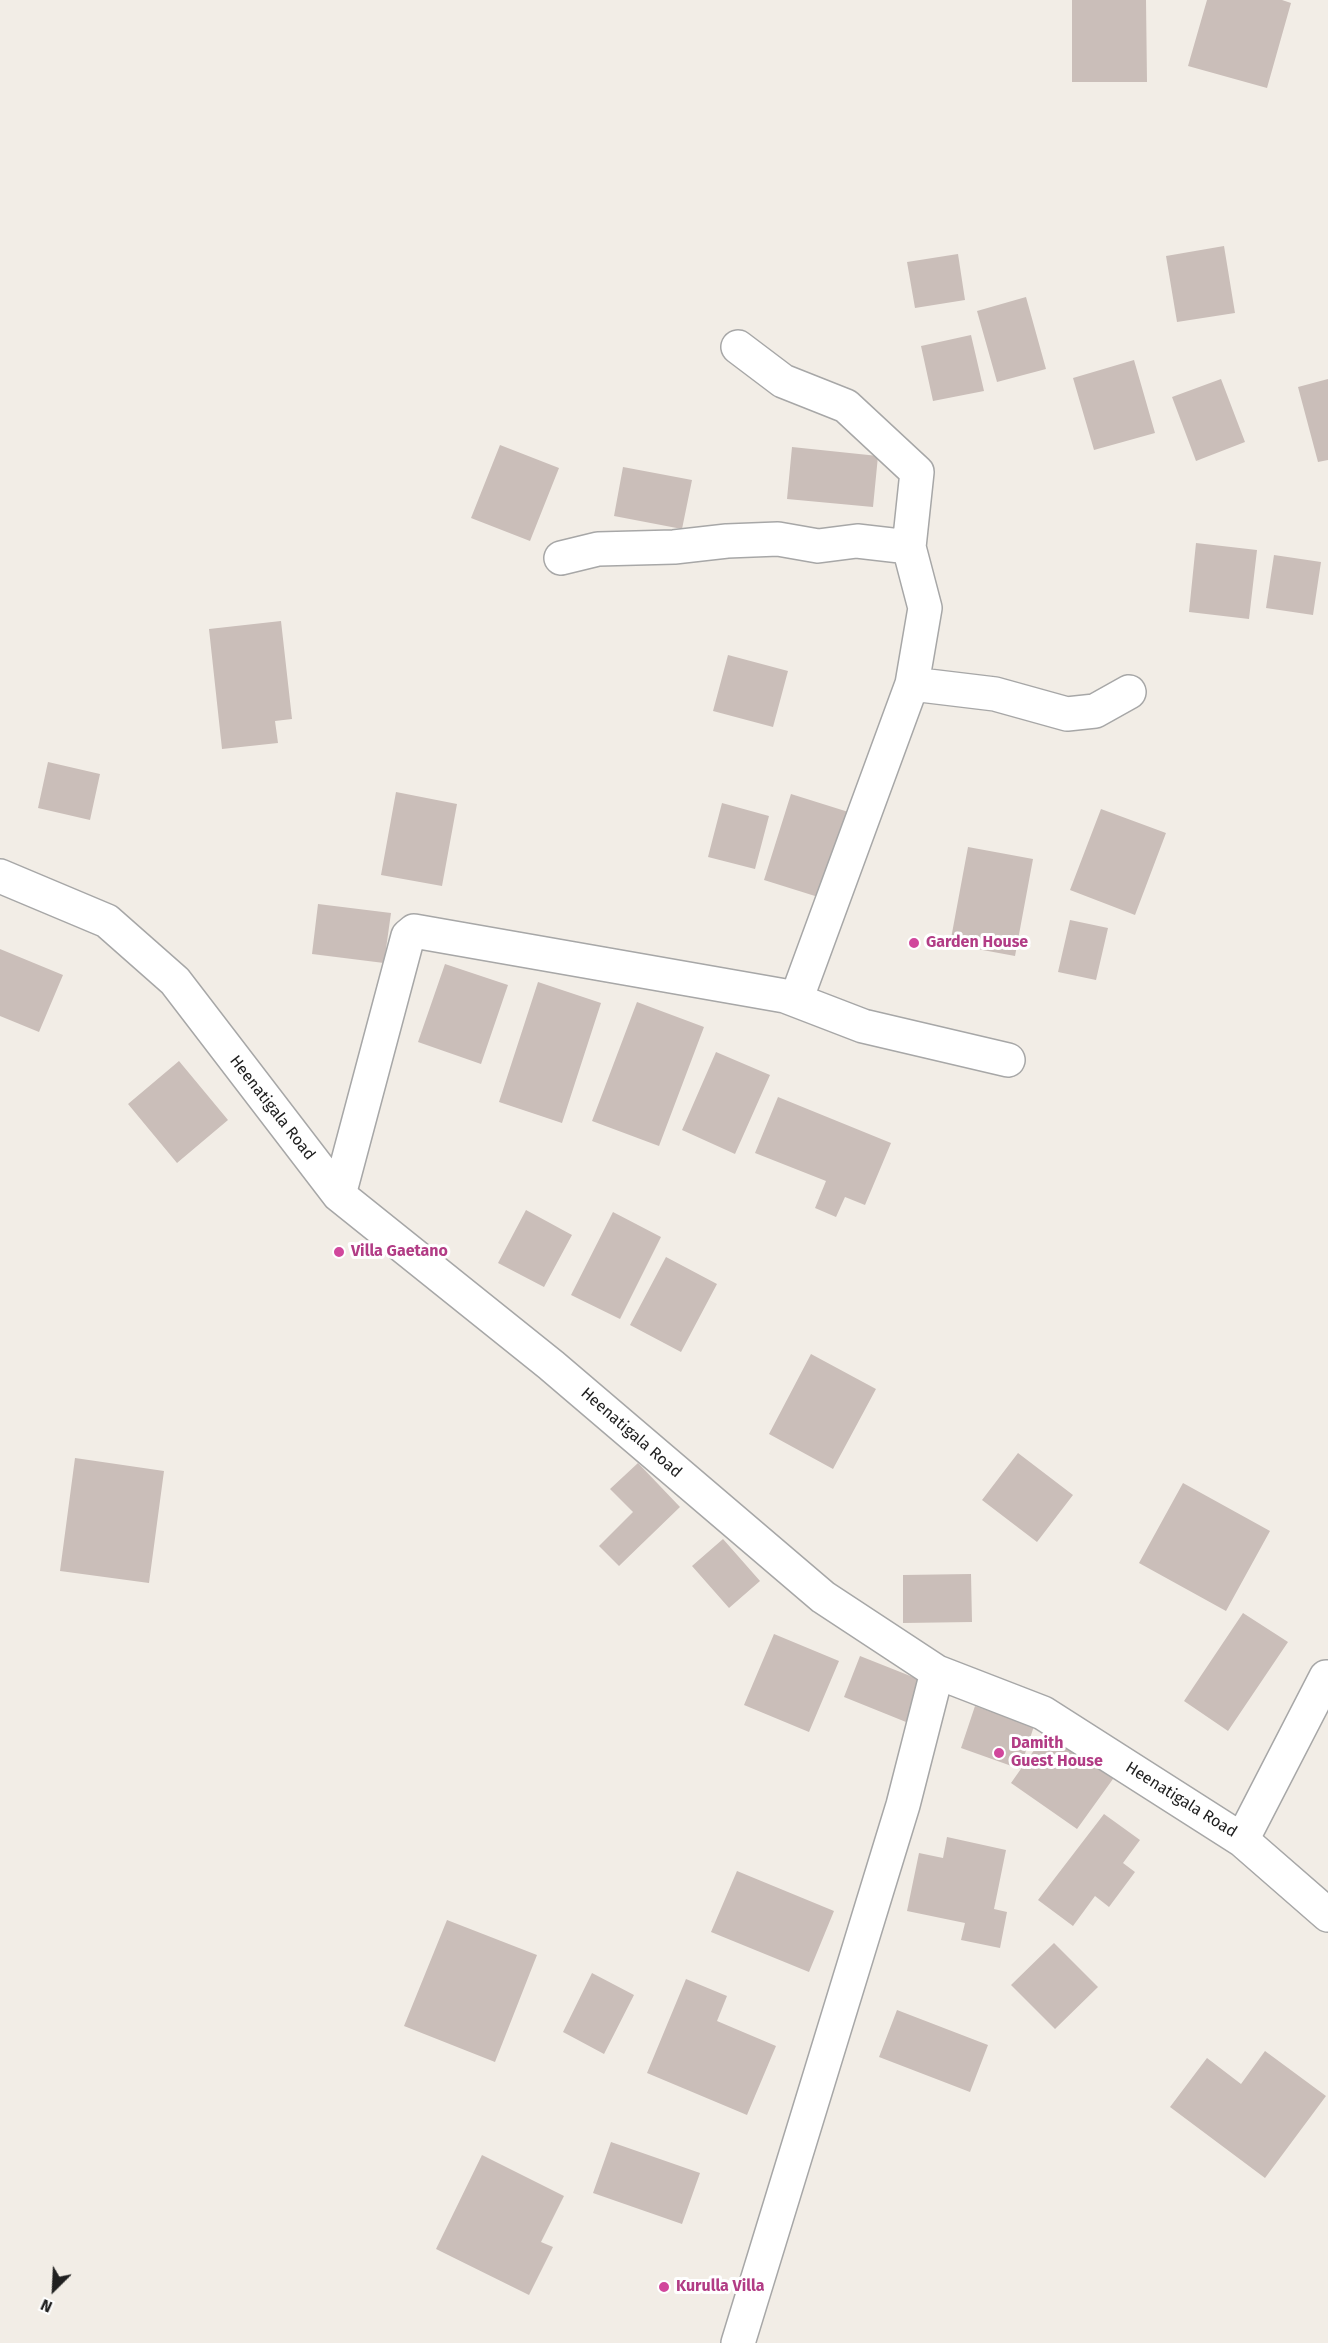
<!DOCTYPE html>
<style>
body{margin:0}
#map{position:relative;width:1328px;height:2343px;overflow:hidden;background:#f2ede6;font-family:"Fira Sans",sans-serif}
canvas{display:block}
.north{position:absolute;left:24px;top:2259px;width:60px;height:60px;-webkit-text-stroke:4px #fff;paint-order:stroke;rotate:204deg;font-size:16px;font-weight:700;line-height:24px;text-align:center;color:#202020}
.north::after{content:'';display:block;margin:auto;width:21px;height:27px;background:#202020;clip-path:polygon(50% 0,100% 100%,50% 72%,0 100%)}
</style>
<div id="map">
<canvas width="1328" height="2343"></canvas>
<div class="north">N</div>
</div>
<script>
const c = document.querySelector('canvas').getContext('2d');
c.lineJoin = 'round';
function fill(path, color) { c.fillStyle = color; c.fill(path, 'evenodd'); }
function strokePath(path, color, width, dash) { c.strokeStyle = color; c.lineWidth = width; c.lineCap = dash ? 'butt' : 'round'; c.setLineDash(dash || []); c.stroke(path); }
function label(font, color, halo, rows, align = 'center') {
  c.font = font + ' "Fira Sans",sans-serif'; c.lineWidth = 6; c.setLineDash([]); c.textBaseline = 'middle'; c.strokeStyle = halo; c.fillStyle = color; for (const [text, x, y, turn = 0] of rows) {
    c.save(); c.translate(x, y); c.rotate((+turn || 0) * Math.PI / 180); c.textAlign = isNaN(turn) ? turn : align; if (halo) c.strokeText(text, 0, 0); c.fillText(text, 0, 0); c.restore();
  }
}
const building = new Path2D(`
 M 1072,0 L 1146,0 L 1147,82 L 1072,82 Z
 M 1207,0 L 1282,0 L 1291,3 L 1267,88 L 1188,66 Z
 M 1224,246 L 1235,313 L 1177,322 L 1166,256 Z
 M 958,254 L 965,300 L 915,308 L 907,262 Z
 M 1026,297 L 1046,369 L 997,382 L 977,311 Z
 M 971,335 L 984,391 L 933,401 L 921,346 Z
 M 1134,360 L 1155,433 L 1094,450 L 1073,378 Z
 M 1221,379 L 1245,442 L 1196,461 L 1172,397 Z
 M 1328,379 L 1328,460 L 1318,462 L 1298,387 Z
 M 500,445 L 559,468 L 530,541 L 471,518 Z
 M 792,447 L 878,456 L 873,507 L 787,499 Z
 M 623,467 L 692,480 L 682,529 L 614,516 Z
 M 1196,543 L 1257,550 L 1249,619 L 1189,612 Z
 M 1274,555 L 1321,562 L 1313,615 L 1266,608 Z
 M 281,621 L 292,719 L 275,721 L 278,743 L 222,749 L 209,629 Z
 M 728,655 L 788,671 L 773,727 L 713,711 Z
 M 48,762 L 100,774 L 90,820 L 38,808 Z
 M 396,792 L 457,804 L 442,886 L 381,875 Z
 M 791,794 L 858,815 L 831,901 L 764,880 Z
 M 722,803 L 769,816 L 755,869 L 708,857 Z
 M 1101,809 L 1166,833 L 1135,915 L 1070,890 Z
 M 968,847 L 1033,859 L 1015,956 L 950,944 Z
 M 318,904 L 391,913 L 384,963 L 312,954 Z
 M 1070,920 L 1108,928 L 1096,980 L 1058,972 Z
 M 0,949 L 63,975 L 39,1032 L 0,1016 Z
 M 445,964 L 508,985 L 481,1064 L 418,1042 Z
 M 538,982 L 601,1003 L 562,1123 L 499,1102 Z
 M 637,1002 L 704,1027 L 659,1146 L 592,1121 Z
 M 716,1052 L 770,1075 L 735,1154 L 682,1130 Z
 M 179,1061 L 228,1120 L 177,1163 L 128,1104 Z
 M 778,1097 L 891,1143 L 865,1205 L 845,1197 L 836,1217 L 815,1208 L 826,1181 L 755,1153 Z
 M 526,1210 L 572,1235 L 544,1287 L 498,1263 Z
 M 613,1212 L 661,1237 L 620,1319 L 571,1295 Z
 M 666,1257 L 717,1284 L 681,1352 L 630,1325 Z
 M 811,1354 L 876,1389 L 833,1469 L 769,1434 Z
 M 1018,1453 L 1073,1495 L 1037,1542 L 982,1500 Z
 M 75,1458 L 164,1471 L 149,1583 L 60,1571 Z
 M 638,1463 L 680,1507 L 619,1566 L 599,1546 L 633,1512 L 610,1489 Z
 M 1183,1483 L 1270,1531 L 1226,1611 L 1139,1563 Z
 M 723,1539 L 760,1581 L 729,1608 L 692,1566 Z
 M 971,1574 L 972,1622 L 903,1623 L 903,1575 Z
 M 1243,1613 L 1288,1642 L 1228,1731 L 1184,1701 Z
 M 774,1634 L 839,1661 L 809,1732 L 744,1705 Z
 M 860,1656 L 923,1681 L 906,1722 L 844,1697 Z
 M 975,1706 L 1034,1726 L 1020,1769 L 961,1748 Z
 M 1051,1726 L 1118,1772 L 1077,1829 L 1011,1783 Z
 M 1104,1814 L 1140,1840 L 1123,1863 L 1135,1872 L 1109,1907 L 1095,1896 L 1073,1926 L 1038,1900 Z
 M 947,1837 L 1006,1850 L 994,1909 L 1007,1912 L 1000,1948 L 961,1940 L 965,1923 L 907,1911 L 919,1853 L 943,1858 Z
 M 737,1871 L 834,1911 L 809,1972 L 711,1932 Z
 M 447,1920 L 537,1955 L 495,2062 L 404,2026 Z
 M 1054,1943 L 1098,1987 L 1055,2029 L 1011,1985 Z
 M 592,1973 L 634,1995 L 604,2054 L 563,2032 Z
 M 686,1979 L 727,1996 L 717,2021 L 776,2046 L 747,2115 L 647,2073 Z
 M 897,2010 L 988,2045 L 970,2092 L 879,2057 Z
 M 1265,2051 L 1326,2096 L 1265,2178 L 1170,2107 L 1207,2058 L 1241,2084 Z
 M 611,2142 L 700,2173 L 682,2224 L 593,2193 Z
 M 482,2155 L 564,2196 L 541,2242 L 553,2247 L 529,2295 L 436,2249 Z`);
const street = new Path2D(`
 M 561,558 L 598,549 L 674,547 L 727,541 L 778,539 L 818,546 L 857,541 L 909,547
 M 912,684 L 995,694 L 1067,714 L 1095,711 L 1129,692
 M 0,876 L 107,921 L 175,981 L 339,1195 L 551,1365 L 823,1597 L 937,1672 L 1043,1713 L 1242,1840 L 1328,1915
 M 785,996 L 863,1026 L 1008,1060
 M 339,1195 L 408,936 L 414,931 L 785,996 L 793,995 L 800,989 L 912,684 L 925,608 L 909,547 L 917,472 L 846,406 L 783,381 L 738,347
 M 1242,1840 L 1326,1677
 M 738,2343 L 903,1805 L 937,1672`);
const markers = [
 [914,943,6,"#d1479c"],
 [339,1252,6,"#d1479c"],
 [999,1753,6,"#d1479c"],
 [664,2287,6,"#d1479c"]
];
const hotelNames = [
 ["Garden House",926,943],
 ["Villa Gaetano",351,1252],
 ["Damith",1011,1744],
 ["Guest House",1011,1762],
 ["Kurulla Villa",676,2287]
];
const streetNames = [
 ["Heenatigala Road",272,1108,52],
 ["Heenatigala Road",631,1433,41],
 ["Heenatigala Road",1181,1800,32]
];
fill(building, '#cabeb9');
strokePath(street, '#a7a7a7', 36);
strokePath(street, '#fff', 33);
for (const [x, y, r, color] of markers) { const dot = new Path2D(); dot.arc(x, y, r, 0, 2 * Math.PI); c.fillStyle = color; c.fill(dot); strokePath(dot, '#fff', 2); }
label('bold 16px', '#b23c85', '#fff', hotelNames, 'left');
label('16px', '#202020', '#fff', streetNames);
</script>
